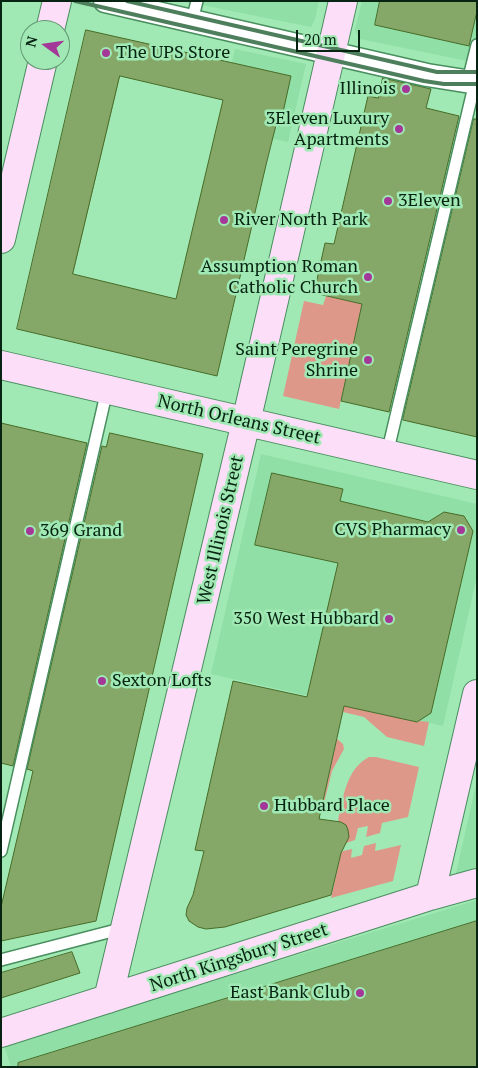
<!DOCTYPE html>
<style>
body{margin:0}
#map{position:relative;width:478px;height:1068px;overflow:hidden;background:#a1e9b4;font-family:"PT Serif",serif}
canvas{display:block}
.frame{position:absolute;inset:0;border:2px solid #062411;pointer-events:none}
.north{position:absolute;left:20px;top:20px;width:50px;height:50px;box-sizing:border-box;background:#a1e9b4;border:1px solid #639a73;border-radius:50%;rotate:284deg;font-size:14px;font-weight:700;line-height:20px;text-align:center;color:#062411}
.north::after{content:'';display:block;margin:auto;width:18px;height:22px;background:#a43898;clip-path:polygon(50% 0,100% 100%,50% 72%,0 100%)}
.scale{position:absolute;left:296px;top:30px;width:64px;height:22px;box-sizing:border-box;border:2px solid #062411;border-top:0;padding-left:6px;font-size:15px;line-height:18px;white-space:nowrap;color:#062411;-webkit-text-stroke:4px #a1e9b4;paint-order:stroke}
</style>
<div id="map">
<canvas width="478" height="1068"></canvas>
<div class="frame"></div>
<div class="north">N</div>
<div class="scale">20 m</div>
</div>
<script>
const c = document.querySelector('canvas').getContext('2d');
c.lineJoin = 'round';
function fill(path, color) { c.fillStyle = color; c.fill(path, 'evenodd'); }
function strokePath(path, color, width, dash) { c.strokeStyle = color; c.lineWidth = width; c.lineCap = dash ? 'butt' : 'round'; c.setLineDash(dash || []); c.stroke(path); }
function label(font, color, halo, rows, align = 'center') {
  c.font = font + ' "PT Serif",serif'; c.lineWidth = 5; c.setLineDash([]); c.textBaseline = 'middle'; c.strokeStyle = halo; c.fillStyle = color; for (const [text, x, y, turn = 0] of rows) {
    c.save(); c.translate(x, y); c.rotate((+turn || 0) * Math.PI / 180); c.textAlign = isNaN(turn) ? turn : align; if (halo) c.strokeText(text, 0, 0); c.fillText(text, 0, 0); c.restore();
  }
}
const built = new Path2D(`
 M 182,1 L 319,1 L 315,19 L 311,27 Z
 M 362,1 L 477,1 L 477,63 L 360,39 L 355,30 Z
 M 235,49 L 306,64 L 288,142 L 217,127 Z
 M 261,454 L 477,504 L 477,576 L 443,726 L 211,674 Z
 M 477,780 L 477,875 L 454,882 Z
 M 477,900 L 477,1067 L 11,1067 L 4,1045 Z`);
const green = new Path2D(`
 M 326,296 L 362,304 L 339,409 L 283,396 L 304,301 L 323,305 Z
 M 344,706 L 384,715 L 391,710 L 396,717 L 417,722 L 420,721 L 429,722 L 424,746 L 387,737 L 364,717 L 343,712 Z
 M 337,739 L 343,744 L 344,749 L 332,771 L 324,803 L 323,802 Z
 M 369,757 L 376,757 L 419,767 L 408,817 L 382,823 L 380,833 L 366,837 L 368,826 L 358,828 L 355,840 L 346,843 C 350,833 348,825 338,821 C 343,798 346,769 369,757 Z
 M 376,843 L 375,851 L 401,845 L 393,881 L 331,898 L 340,858 L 338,857 L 343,851 L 352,849 L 351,858 L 362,855 L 364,846 Z`);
const building = new Path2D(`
 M 380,1 L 477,1 L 477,11 L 469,46 L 375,25 Z
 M 86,30 L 291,76 L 280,126 L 276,125 L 266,165 L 217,376 L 17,329 ZM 120,76 L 223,100 L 176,299 L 73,274 Z
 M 383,78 L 431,89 L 426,108 L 459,116 L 389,412 L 341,401 L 362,304 L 314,293 L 325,243 L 334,244 L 368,96 L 378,98 Z
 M 474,119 L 477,119 L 477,437 L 403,420 Z
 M 1,423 L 87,443 L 13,766 L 1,763 Z
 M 110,433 L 203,454 L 96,921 L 1,941 L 1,907 L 33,771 L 27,769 L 102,446 L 106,447 Z
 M 272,473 L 343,489 L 340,501 L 428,522 L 444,512 L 464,516 L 473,531 L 431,713 L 417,722 L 344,706 L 319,819 L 341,822 L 346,825 L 348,830 L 349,837 L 341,853 L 331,895 L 225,927 L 206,929 L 198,927 L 189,921 L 186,915 L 187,908 L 193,895 L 204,851 L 195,850 L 233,681 L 307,697 L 338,563 L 255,545 Z
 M 477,921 L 477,1067 L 18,1067 L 18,1063 Z
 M 72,952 L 80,973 L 1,998 L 1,973 Z`);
const lane = new Path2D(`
 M 192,21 L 197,1
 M 468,81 L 477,45
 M 387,454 L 475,82
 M 1,851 L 107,390
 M 1,960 L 124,928`);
const street = new Path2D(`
 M 105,1 L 427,75 L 477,83`);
const secondary = new Path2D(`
 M 50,30 L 57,1
 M 1,239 L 43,60
 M 1,365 L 477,475
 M 430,896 L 477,694
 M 108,999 L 246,422 L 343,1
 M 1,1033 L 430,896 L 477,883`);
const rail = new Path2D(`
 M 75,1 L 424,81 L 444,84 L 477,84
 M 127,1 L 437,72 L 477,72`);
const markers = [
 [106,53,5,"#a43898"],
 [406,89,5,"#a43898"],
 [399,129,5,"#a43898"],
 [388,201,5,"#a43898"],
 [224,220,5,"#a43898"],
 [368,277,5,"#a43898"],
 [368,360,5,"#a43898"],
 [461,530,5,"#a43898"],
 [30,531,5,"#a43898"],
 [389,619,5,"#a43898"],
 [102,681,5,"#a43898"],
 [264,806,5,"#a43898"],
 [360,993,5,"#a43898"]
];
const poiNames = [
 ["The UPS Store",116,53,"left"],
 ["Illinois",396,89],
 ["3Eleven Luxury",389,119],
 ["Apartments",389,140],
 ["3Eleven",398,201,"left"],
 ["River North Park",234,220,"left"],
 ["Assumption Roman",358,267],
 ["Catholic Church",358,288],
 ["Saint Peregrine",358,350],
 ["Shrine",358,371],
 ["CVS Pharmacy",451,530],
 ["369 Grand",40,531,"left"],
 ["350 West Hubbard",379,619],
 ["Sexton Lofts",112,681,"left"],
 ["Hubbard Place",274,806,"left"],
 ["East Bank Club",350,993]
];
const streetNames = [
 ["North Orleans Street",239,420,13],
 ["West Illinois Street",221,530,-77],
 ["North Kingsbury Street",239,958,-18]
];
fill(built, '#8fdfa6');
fill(green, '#de988a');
fill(building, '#85a869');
strokePath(building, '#486b28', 1);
strokePath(lane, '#488e5e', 14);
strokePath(street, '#488e5e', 25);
strokePath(secondary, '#488e5e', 30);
strokePath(lane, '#fff', 11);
strokePath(street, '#fff', 22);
strokePath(secondary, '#fddef9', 28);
strokePath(rail, '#4e7f5d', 4);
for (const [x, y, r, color] of markers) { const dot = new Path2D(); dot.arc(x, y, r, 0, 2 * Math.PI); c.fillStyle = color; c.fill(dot); strokePath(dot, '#a1e9b4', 2); }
label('18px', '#062411', '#a1e9b4', poiNames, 'right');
label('18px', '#062411', '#a1e9b4', streetNames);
</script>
